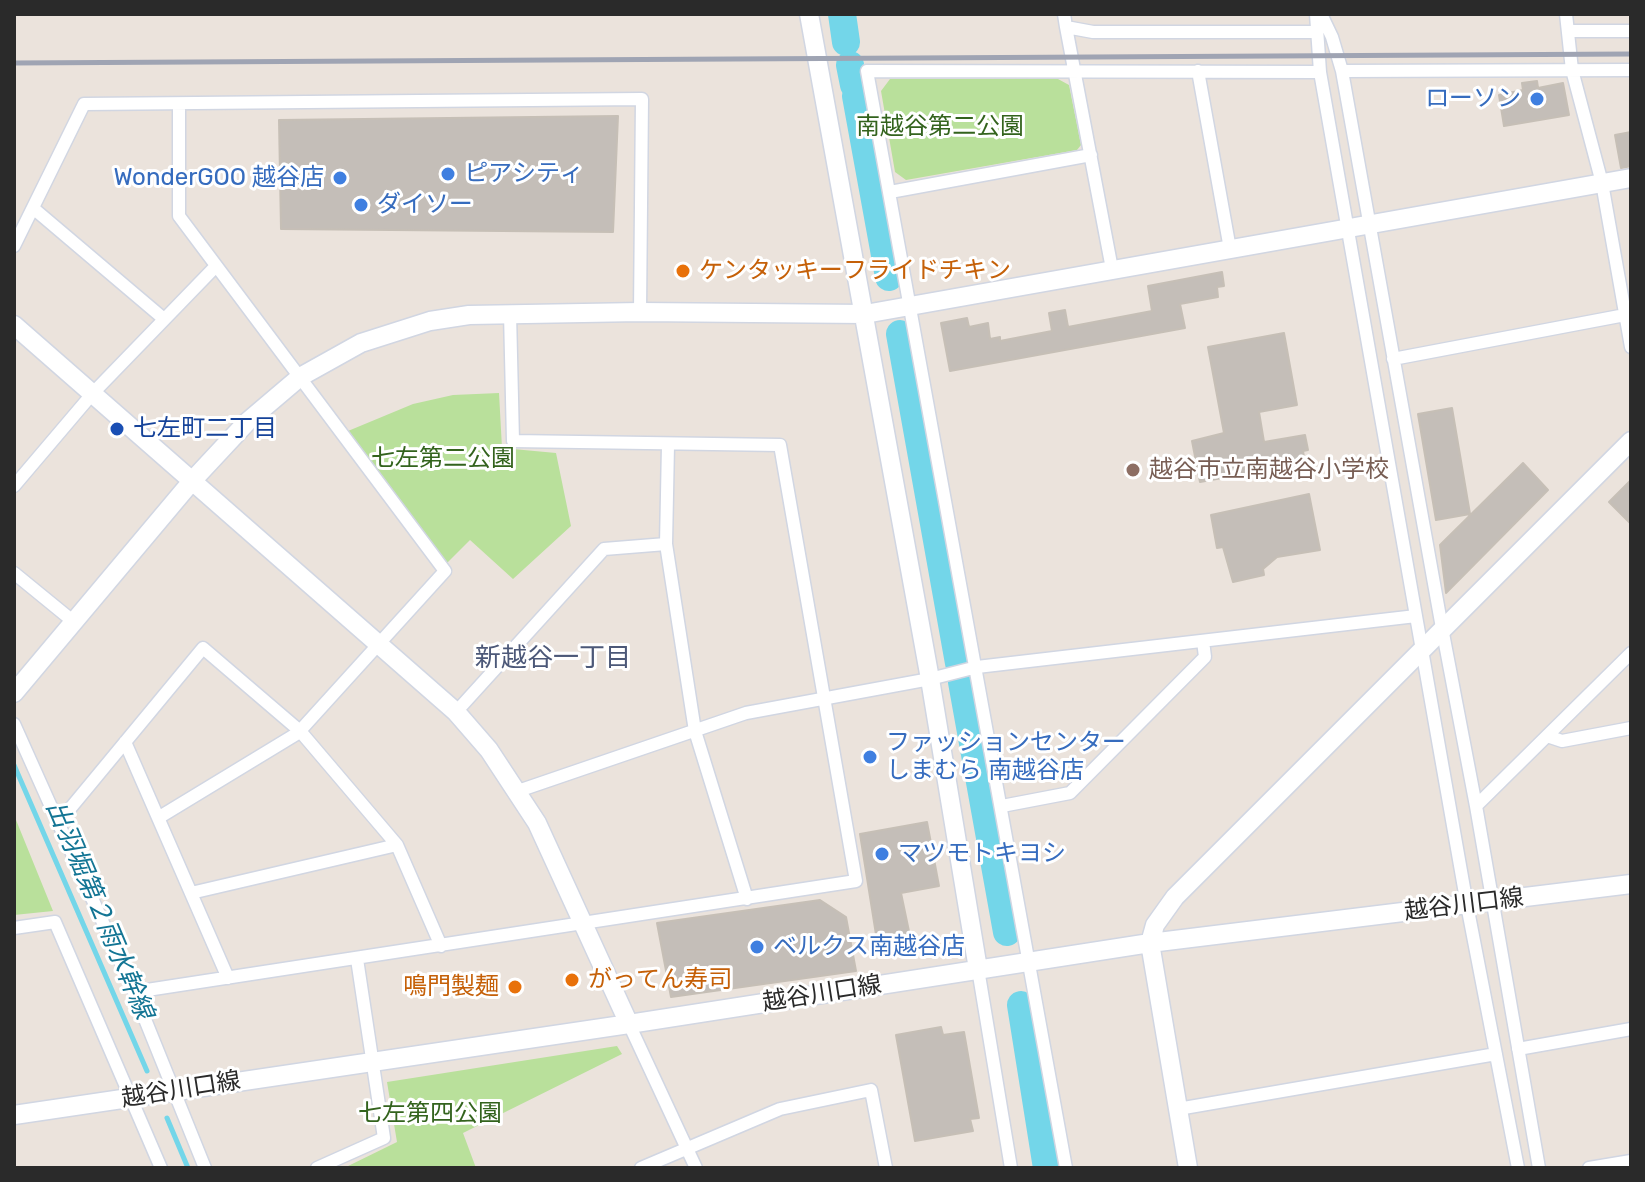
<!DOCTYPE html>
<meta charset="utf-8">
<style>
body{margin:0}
#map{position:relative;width:1645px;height:1182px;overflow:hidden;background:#ebe3dc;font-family:Rubik,sans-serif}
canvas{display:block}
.frame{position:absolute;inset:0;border:16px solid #2a2a2a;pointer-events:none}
</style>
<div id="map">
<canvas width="1645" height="1182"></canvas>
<div class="frame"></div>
</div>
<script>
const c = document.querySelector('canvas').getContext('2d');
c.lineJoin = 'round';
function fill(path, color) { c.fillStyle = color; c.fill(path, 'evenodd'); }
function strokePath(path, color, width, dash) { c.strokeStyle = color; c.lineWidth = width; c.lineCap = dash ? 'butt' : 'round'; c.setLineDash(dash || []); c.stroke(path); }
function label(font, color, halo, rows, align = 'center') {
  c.font = font + ' Rubik,"Noto Sans JP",sans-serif'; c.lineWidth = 6; c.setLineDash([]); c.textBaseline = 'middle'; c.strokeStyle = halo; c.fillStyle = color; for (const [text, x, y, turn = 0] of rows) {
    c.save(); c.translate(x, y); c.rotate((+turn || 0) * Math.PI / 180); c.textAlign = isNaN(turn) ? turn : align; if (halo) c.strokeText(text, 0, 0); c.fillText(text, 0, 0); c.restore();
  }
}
const green = new Path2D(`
 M 890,79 L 1058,79 L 1069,85 L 1081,145 L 1077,150 L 906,180 L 895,172 L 881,91 Z
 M 499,393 L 502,448 L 556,453 L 571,526 L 513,579 L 470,540 L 446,564 L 348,431 L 413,404 L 453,395 Z
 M 14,815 L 53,911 L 14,915 Z
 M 617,1046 L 622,1054 L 463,1133 L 476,1168 L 344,1168 L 397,1142 L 387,1082 Z`);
const stream = new Path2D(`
 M 14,765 L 147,1071
 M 167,1118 L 188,1168`);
const river = new Path2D(`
 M 842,14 L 846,42
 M 850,65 L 854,85
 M 856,96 L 889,277
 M 900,334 L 959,663
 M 962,682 L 1007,932
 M 1021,1005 L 1047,1168`);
const building = new Path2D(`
 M 1537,81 L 1538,88 L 1563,83 L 1569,115 L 1504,126 L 1499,95 L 1523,90 L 1522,83 Z
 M 618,116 L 613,232 L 281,229 L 279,120 Z
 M 1631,132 L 1631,166 L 1621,168 L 1615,135 Z
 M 1222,272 L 1224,286 L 1217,287 L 1218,297 L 1180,304 L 1185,328 L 950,371 L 941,323 L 967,318 L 969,327 L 988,323 L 990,339 L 1000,337 L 1000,341 L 1052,331 L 1049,313 L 1065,310 L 1068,327 L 1152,311 L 1148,286 Z
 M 1284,333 L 1297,405 L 1259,412 L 1264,442 L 1305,435 L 1308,450 L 1303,451 L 1305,463 L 1200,482 L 1192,441 L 1224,433 L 1208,347 Z
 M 1452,408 L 1470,514 L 1436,520 L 1418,414 Z
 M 1523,463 L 1548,490 L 1446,593 L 1440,545 Z
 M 1631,480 L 1631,524 L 1609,502 Z
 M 1309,494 L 1320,550 L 1277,557 L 1263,569 L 1264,575 L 1233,582 L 1223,547 L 1217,548 L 1211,515 Z
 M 927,822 L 939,886 L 901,893 L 911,941 L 878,947 L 860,834 Z
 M 820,900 L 846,917 L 856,971 L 671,997 L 657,923 Z
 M 941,1027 L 943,1035 L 964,1032 L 979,1118 L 970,1119 L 973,1131 L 915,1141 L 896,1035 Z`);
const street = new Path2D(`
 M 1064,14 L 1066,27 L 1093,32 L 1317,32
 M 1316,14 L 1320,72 L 1467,905 L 1518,1168
 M 1321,14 L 1332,37 L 1342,71 L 1442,628 L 1476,806 L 1539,1168
 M 1566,14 L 1572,70 L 1602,183 L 1631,347
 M 1066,27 L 1112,269
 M 1570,31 L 1631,31
 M 1198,71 L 1230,249
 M 1342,71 L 1631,70
 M 890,192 L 1091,155
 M 33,208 L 164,319
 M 14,246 L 84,104 L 642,99 L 640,312
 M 1393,359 L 1625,315
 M 668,445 L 666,544 L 695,731 L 747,899
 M 14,486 L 93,393 L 216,266
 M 14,573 L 74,622
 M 456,712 L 604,549 L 666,544
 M 14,724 L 134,992 L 205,1168
 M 1547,736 L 1562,741 L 1631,728
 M 125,742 L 228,978
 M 518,791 L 746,713 L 930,679 L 977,667 L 1416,616
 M 1002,806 L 1070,793 L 1205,657 L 1203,641
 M 1476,806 L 1631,653
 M 158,818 L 298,733 L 445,571 L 179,216 L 179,104
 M 59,822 L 203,648 L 300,731 L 397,845 L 441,946
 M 191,893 L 397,845
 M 14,928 L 55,922 L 161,1168
 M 978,969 L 1011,1168
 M 134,992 L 856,881 L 780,445 L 513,441 L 510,313
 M 629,1024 L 696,1168
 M 1518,1049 L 1631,1029
 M 1178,1109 L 1496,1054
 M 317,1168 L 384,1138 L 357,959
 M 641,1168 L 780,1109 L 871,1090 L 886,1168
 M 1066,1168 L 867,71 L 1320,72
 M 1589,1168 L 1631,1161`);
const secondary = new Path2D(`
 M 809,14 L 930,679 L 978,969
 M 14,325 L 456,712 L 489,750 L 537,823 L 629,1024
 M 14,693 L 192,481 L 247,422 L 300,377 L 361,343 L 430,321 L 469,315 L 640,312 L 865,314 L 1631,178
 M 14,1115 L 629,1024 L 1150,943 L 1631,884
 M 1188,1168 L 1150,943 L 1155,925 L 1175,897 L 1631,441`);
const rail = new Path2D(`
 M 14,63 L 1631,54`);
const markers = [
 [1537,99,8,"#3f7fe0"],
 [448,174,8,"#3f7fe0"],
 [340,178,8,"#3f7fe0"],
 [361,205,8,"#3f7fe0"],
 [683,271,8,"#e8710a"],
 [117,429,8,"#1a4fb4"],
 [1133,470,8,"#8d6e63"],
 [870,757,8,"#3f7fe0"],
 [882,854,8,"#3f7fe0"],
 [757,947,8,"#3f7fe0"],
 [572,980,8,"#e8710a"],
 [515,987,8,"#e8710a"]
];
const shopNames = [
 ["ローソン",1521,99,"right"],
 ["ピアシティ",464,174],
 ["WonderGOO 越谷店",324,178,"right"],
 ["ダイソー",377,205],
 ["ファッションセンター",886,743],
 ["しまむら 南越谷店",886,771],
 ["マツモトキヨシ",898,854],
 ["ベルクス南越谷店",773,947]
];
const parkNames = [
 ["南越谷第二公園",940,127],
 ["七左第二公園",443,459],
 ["七左第四公園",430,1114]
];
const foodNames = [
 ["ケンタッキーフライドチキン",699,271],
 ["がってん寿司",588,980],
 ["鳴門製麺",499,987,"right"]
];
const transitNames = [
 ["七左町二丁目",133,429]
];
const educationNames = [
 ["越谷市立南越谷小学校",1149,470]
];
const streetNames = [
 ["越谷川口線",1464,905,-7],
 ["越谷川口線",822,994,-9],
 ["越谷川口線",181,1090,-9]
];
const neighbourhoodNames = [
 ["新越谷一丁目",553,658]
];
const waterNames = [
 ["出羽堀第２雨水幹線",99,910,67]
];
fill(green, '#b9e09b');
strokePath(stream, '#73d6e9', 5);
strokePath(river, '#73d6e9', 28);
fill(building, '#c4beb8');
strokePath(building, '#c6bfb6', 2);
strokePath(street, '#d1d6e2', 15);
strokePath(secondary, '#d1d6e2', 21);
strokePath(street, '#fff', 12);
strokePath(secondary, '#fff', 18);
strokePath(rail, '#9fa4b3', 5);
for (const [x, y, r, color] of markers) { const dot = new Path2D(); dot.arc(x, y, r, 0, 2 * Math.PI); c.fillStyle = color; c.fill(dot); strokePath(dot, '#fff', 3); }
label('24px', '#366cbe', '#fff', shopNames, 'left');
label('24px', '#33631d', '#fff', parkNames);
label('24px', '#c56008', '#fff', foodNames, 'left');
label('24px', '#164399', '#fff', transitNames, 'left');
label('24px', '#785e54', '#fff', educationNames, 'left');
label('24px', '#2a2a2a', '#fff', streetNames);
label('26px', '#4c5878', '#fff', neighbourhoodNames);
label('italic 26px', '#137594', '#fff', waterNames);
</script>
